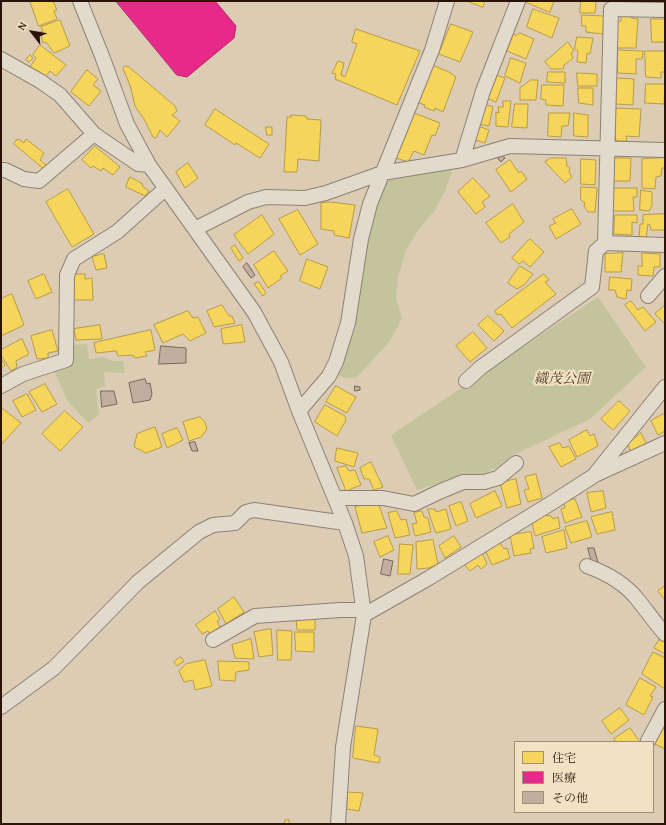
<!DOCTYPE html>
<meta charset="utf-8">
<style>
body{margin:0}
#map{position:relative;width:666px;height:825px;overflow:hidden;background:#dbccb3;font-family:"Gentium Book Plus","Noto Serif JP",serif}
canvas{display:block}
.frame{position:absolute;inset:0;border:2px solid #2b1308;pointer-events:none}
.legend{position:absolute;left:514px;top:741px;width:140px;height:72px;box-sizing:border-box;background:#f2e1c3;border:1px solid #a28f78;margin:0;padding:5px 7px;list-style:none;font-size:12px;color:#2b1308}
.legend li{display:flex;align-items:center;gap:8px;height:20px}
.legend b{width:20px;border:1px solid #a28f78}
.north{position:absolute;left:12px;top:12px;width:40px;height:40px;-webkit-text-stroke:3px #f2e1c3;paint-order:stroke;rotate:301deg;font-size:11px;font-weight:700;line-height:16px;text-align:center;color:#2b1308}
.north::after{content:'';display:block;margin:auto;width:14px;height:18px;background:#2b1308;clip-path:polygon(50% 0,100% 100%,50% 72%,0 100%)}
</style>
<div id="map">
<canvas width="666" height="825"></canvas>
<div class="frame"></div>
<ul class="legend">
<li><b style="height:11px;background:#f6d55c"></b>住宅</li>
<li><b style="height:11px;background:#e7298a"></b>医療</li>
<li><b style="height:11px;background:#c2ae9e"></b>その他</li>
</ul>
<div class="north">N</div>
</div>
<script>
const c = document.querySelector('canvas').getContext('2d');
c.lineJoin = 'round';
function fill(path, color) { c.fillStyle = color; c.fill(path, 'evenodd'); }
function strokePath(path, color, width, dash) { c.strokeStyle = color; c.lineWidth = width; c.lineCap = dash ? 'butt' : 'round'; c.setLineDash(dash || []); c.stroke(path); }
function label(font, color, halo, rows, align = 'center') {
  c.font = font + ' "Gentium Book Plus","Noto Serif JP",serif'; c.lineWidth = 4; c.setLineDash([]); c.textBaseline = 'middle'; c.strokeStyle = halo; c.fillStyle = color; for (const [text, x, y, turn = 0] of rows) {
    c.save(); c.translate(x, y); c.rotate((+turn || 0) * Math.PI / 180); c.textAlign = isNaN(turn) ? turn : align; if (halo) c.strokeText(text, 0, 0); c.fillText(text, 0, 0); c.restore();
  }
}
const green = new Path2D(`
 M 454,166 L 445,191 L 435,210 L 419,229 L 406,250 L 398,277 L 396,298 L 402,318 L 391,340 L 356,378 L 345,378 L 335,374 L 374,204 L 387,177 Z
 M 598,297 L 646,367 L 590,419 L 511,456 L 498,467 L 484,474 L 470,474 L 417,490 L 391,435 Z
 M 87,344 L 89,359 L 103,357 L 112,361 L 123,361 L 125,373 L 104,372 L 105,386 L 96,389 L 98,408 L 100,414 L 88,423 L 67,400 L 54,371 L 71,345 Z`);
const homes = new Path2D(`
 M 30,1 L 53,1 L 57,10 L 54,11 L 57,19 L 39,26 Z
 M 467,1 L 485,1 L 483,7 Z
 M 523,1 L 554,1 L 550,12 Z
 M 581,1 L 596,1 L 595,13 L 580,13 Z
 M 533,9 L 559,18 L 552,38 L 527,27 Z
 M 621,14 L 631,14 L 631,18 L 638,19 L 636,48 L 616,48 L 617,22 L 621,21 Z
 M 582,15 L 604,16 L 603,34 L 586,32 L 586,26 L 582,26 Z
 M 651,19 L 665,19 L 665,42 L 652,42 Z
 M 60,20 L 70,46 L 54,53 L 46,42 L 43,43 L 40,32 L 43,31 L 41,27 Z
 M 451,24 L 473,32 L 460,62 L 439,54 Z
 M 356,29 L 420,51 L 397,105 L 335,79 L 336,74 L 332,73 L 338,61 L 344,63 L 341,75 L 345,77 L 357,44 L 352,42 Z
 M 520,33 L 534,39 L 526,59 L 507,51 L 513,34 L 516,35 Z
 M 577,37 L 593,38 L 590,54 L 587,53 L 586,63 L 577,62 L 578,51 L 575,49 Z
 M 568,42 L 574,51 L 571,53 L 573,58 L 564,65 L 563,69 L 551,69 L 545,62 Z
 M 40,45 L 66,65 L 56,76 L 50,71 L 44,78 L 30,67 L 36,58 L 33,55 Z
 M 618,50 L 643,51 L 642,59 L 636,59 L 636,74 L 618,73 Z
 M 645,51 L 665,51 L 665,72 L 661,72 L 661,78 L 646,77 Z
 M 30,55 L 33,58 L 29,62 L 26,60 Z
 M 511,58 L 526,63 L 520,83 L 505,76 Z
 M 432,65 L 449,72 L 456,77 L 443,112 L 435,108 L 434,111 L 424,107 L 425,105 L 419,103 Z
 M 125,66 L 129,67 L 175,106 L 177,111 L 172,115 L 180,121 L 167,137 L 160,130 L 156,138 L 153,137 L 144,119 L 135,106 L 130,85 L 123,69 Z
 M 87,70 L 98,79 L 93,85 L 101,91 L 89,106 L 71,92 Z
 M 548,72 L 565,72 L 565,83 L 547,82 Z
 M 577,73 L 597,74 L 597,86 L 578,86 Z
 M 494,74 L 505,78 L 496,102 L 484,97 Z
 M 616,78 L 634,79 L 633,105 L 616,104 Z
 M 531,80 L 538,80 L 536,100 L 520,100 L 520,88 Z
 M 646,84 L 665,84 L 664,104 L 645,103 Z
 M 542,85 L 564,85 L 563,106 L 546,105 L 546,100 L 541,99 Z
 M 578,88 L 593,88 L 593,105 L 579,103 Z
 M 503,101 L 511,101 L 508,127 L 496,126 L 496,112 L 499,113 L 498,107 L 503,107 Z
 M 484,104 L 493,107 L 489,126 L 479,124 Z
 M 515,104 L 528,104 L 527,128 L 512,127 Z
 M 613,108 L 641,109 L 639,137 L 626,136 L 627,141 L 616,141 L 615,135 L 612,135 Z
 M 215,109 L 269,144 L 260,158 L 236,143 L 235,145 L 205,125 Z
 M 414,113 L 440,123 L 435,136 L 432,135 L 424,155 L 414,151 L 408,162 L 396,158 Z
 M 549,113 L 570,113 L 568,126 L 562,126 L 561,137 L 548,136 Z
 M 574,113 L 588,115 L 588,137 L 574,136 Z
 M 291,115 L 306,116 L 307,119 L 321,120 L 319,161 L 298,159 L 297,172 L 284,172 L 287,117 L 291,117 Z
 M 478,126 L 489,130 L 485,143 L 475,140 Z
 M 266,127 L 272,127 L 272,135 L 267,135 Z
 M 18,139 L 24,143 L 26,139 L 44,153 L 40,160 L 48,167 L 45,170 L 14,144 Z
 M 95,146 L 120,167 L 113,175 L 103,168 L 101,171 L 93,166 L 91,168 L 82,160 Z
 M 551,158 L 566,158 L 567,166 L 570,168 L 569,172 L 572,177 L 565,183 L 545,162 Z
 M 615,158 L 631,158 L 630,181 L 614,181 Z
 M 665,158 L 665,168 L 662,168 L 661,176 L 656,177 L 655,189 L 642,188 L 642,159 Z
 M 581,159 L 596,160 L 595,185 L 581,184 Z
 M 510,160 L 519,173 L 521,171 L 527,179 L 511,192 L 496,170 Z
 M 188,163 L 198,178 L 185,188 L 176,172 Z
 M 130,177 L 143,184 L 142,186 L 149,191 L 145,196 L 126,187 Z
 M 473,178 L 490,196 L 482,202 L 485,207 L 476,214 L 458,192 Z
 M 581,187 L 597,188 L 595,212 L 588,212 L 584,206 L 585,203 L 581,200 Z
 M 613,188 L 637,188 L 637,197 L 633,197 L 634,211 L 612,211 Z
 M 68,189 L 94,234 L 72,247 L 46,202 Z
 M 641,190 L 652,192 L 652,205 L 649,211 L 640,210 Z
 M 331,202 L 355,205 L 349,238 L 334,235 L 334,231 L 321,229 L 321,203 Z
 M 513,204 L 524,222 L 509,234 L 510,237 L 501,243 L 486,223 Z
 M 572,209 L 581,224 L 556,239 L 549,226 L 556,223 L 553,219 Z
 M 298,210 L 318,244 L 300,255 L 279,219 Z
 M 665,214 L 665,230 L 651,230 L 650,225 L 648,224 L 646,239 L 639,239 L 640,224 L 643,224 L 643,215 Z
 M 262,215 L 274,234 L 248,254 L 234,235 Z
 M 615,215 L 637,215 L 637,223 L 632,222 L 632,235 L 614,234 Z
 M 530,239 L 544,252 L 530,267 L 523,261 L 519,264 L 512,258 Z
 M 235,245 L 243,258 L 239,261 L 231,248 Z
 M 274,251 L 288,271 L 280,276 L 282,278 L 268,288 L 254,265 Z
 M 623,253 L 621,272 L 605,272 L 605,254 Z
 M 642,253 L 660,254 L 660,267 L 654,267 L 653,276 L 638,275 L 638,266 L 642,266 Z
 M 104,254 L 107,268 L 96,270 L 92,257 Z
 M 307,259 L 328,267 L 320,289 L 300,281 Z
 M 520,266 L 533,274 L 525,284 L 517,289 L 508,283 Z
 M 44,274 L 52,292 L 36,299 L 28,281 Z
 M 75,274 L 85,274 L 85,279 L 92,278 L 93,300 L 74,300 Z
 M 544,274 L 549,280 L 545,282 L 556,294 L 512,328 L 501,314 L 497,315 L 495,311 Z
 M 610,277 L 632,279 L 631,291 L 627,290 L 626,299 L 617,297 L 615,290 L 609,290 Z
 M 259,282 L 266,293 L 263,296 L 254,284 Z
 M 12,294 L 24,325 L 1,336 L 1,299 Z
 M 631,301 L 638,310 L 643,307 L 656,322 L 645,331 L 625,305 Z
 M 222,305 L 229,316 L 232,316 L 235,323 L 214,327 L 207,311 Z
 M 665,305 L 665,324 L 655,314 Z
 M 188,311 L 193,318 L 198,317 L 206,333 L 190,341 L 183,334 L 163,343 L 154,325 Z
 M 488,316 L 504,331 L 494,341 L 478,325 Z
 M 100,325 L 102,339 L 76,340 L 74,329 Z
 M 242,325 L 245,342 L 223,344 L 221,329 Z
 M 52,330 L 58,351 L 48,353 L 48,358 L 37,359 L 31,336 Z
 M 151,330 L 155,350 L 145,352 L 147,356 L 135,358 L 133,355 L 118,356 L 116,351 L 96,353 L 94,343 Z
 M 473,332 L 487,348 L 470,362 L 456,346 Z
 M 22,339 L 29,354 L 16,361 L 17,367 L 11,371 L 1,355 L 1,350 Z
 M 1,359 L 5,365 L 1,368 Z
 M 45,384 L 57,404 L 42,412 L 29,392 Z
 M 336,386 L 356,397 L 347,413 L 326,402 Z
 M 27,394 L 36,410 L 22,417 L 13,401 Z
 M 619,401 L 630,411 L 613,430 L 601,419 Z
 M 325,405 L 345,416 L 346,420 L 337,436 L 315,422 Z
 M 2,408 L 21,423 L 1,445 L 1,409 Z
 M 65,411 L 83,427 L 60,451 L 42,434 Z
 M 665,413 L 665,431 L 658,435 L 651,421 Z
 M 200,417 L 205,422 L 207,429 L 201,437 L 189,441 L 183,422 Z
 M 155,427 L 162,447 L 146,453 L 134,447 L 137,434 Z
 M 177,428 L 183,440 L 167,448 L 162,434 Z
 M 587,430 L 590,436 L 594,434 L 598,446 L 577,457 L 569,440 Z
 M 641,433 L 647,445 L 631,453 L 628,444 Z
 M 560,443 L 563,448 L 569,446 L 576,459 L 561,467 L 549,447 Z
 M 337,448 L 358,453 L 354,467 L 335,461 Z
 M 371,462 L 383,487 L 374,490 L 369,479 L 364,479 L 360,468 Z
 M 346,466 L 349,471 L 355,470 L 361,485 L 346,491 L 337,468 Z
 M 536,474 L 542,498 L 528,502 L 524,490 L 529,489 L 525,477 Z
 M 516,479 L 521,504 L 507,508 L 500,483 Z
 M 495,491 L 502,506 L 476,518 L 470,504 Z
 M 603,491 L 606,508 L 591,512 L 587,493 Z
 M 575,499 L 582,517 L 565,523 L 561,509 L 565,508 L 564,502 Z
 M 461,502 L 468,521 L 456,526 L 449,506 Z
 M 368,504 L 379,505 L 387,528 L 362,533 L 355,507 Z
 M 428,509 L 435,509 L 436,512 L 446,509 L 451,529 L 436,533 Z
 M 397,511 L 401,520 L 406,519 L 410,535 L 395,538 L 388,513 Z
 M 422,511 L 424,517 L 428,518 L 431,532 L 415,536 L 412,524 L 417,523 L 414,513 Z
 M 612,512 L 615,530 L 597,534 L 591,517 Z
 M 541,515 L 551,516 L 553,519 L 558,517 L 560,528 L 535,536 L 531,519 Z
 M 587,521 L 592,537 L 571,543 L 565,527 Z
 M 564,530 L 567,548 L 546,553 L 542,537 Z
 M 531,532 L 534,548 L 530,549 L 531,553 L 514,556 L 510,535 Z
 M 388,536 L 394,550 L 380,557 L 374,542 Z
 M 454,536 L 461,547 L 445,558 L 439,546 Z
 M 433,540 L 438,564 L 429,568 L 417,569 L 416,542 Z
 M 499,542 L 504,549 L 507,548 L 510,558 L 492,565 L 485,550 Z
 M 400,544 L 413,545 L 410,574 L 398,574 Z
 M 481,550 L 487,564 L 481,569 L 478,565 L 470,571 L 462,562 Z
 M 665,586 L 665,600 L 658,591 Z
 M 234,597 L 244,612 L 226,624 L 218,609 Z
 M 215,611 L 220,619 L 217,621 L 220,627 L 210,635 L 208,631 L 202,634 L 196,625 Z
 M 315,617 L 315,630 L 297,630 L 296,618 Z
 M 271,629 L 273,655 L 259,657 L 254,632 Z
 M 277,630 L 292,631 L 291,660 L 278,660 Z
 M 295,632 L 314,632 L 314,652 L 296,651 Z
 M 251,639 L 254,659 L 235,658 L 232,645 Z
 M 660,639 L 665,642 L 665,654 L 654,648 Z
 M 653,652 L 665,658 L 665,689 L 642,674 Z
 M 181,657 L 184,661 L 177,666 L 174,662 Z
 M 205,660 L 212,686 L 195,690 L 193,680 L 184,682 L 179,671 L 186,664 Z
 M 218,661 L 249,662 L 249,670 L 236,672 L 235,681 L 220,680 Z
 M 640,678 L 656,687 L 650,696 L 653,697 L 644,715 L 626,705 Z
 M 620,708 L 629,720 L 611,734 L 602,721 Z
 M 665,725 L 665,749 L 655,744 Z
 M 356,726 L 378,729 L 374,755 L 380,757 L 379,763 L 353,758 Z
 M 630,728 L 640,742 L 616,742 L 614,739 Z
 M 348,792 L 363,793 L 359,811 L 347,809 Z
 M 285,820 L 289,820 L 289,824 L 285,824 Z`);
const health = new Path2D(`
 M 116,1 L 215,1 L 236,26 L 234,38 L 187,77 L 177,75 Z`);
const building = new Path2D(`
 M 502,156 L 505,158 L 501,162 L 498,159 Z
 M 247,263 L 255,275 L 251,278 L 243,267 Z
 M 161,346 L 186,348 L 186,363 L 159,364 Z
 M 145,379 L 147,384 L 150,383 L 152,394 L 150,400 L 133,403 L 129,383 Z
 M 355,386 L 360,387 L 360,390 L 355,391 Z
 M 101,391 L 114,391 L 117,404 L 102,407 Z
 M 195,442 L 198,451 L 192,451 L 189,443 Z
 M 588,548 L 594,548 L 599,566 L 592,563 Z
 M 384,559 L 393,561 L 390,576 L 381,574 Z`);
const street = new Path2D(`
 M 80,1 L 102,56 L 127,124 L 149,165 L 254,312 L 281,362 L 299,411 L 345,523 L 356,556 L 364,615 L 343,747 L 338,824
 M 665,10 L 611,9 L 605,243 L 665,245
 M 1,59 L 40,81 L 60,95 L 94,134 L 138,164 L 149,165
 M 462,160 L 483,91 L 518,1
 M 1,170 L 5,170 L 24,179 L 39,181 L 94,134
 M 195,229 L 248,202 L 266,197 L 305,198 L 326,193 L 382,173 L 462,160 L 510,146 L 665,150
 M 648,296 L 665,276
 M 466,381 L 480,368 L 592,287 L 596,251 L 605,243
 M 1,386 L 23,374 L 66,360 L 67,275 L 74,259 L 117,232 L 165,189
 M 299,411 L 329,376 L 336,362 L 348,323 L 361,239 L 370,204 L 432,50 L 447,1
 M 596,473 L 665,387
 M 335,498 L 383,498 L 414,504 L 439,492 L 463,482 L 484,482 L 498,478 L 516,463
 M 587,566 C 606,573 625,583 638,600 C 647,611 655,623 665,634
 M 364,615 L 429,578 L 553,502 L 595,475 L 665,443
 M 213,640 L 255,616 L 340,610 L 364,610
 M 1,707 L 54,668 L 138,582 L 199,532 L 213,525 L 235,523 L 246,512 L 254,510 L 345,523
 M 648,741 L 665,709`);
const parkNames = [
 ["織茂公園",562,379]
];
fill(green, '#c4c49c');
fill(homes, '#f6d55c');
strokePath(homes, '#b99b43', 1);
fill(health, '#e7298a');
strokePath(health, '#af2263', 1);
fill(building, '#c2ae9e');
strokePath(building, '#74685b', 1);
strokePath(street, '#8d8172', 16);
strokePath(street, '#e2dacd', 14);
label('italic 14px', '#54462f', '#f2e1c3', parkNames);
</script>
